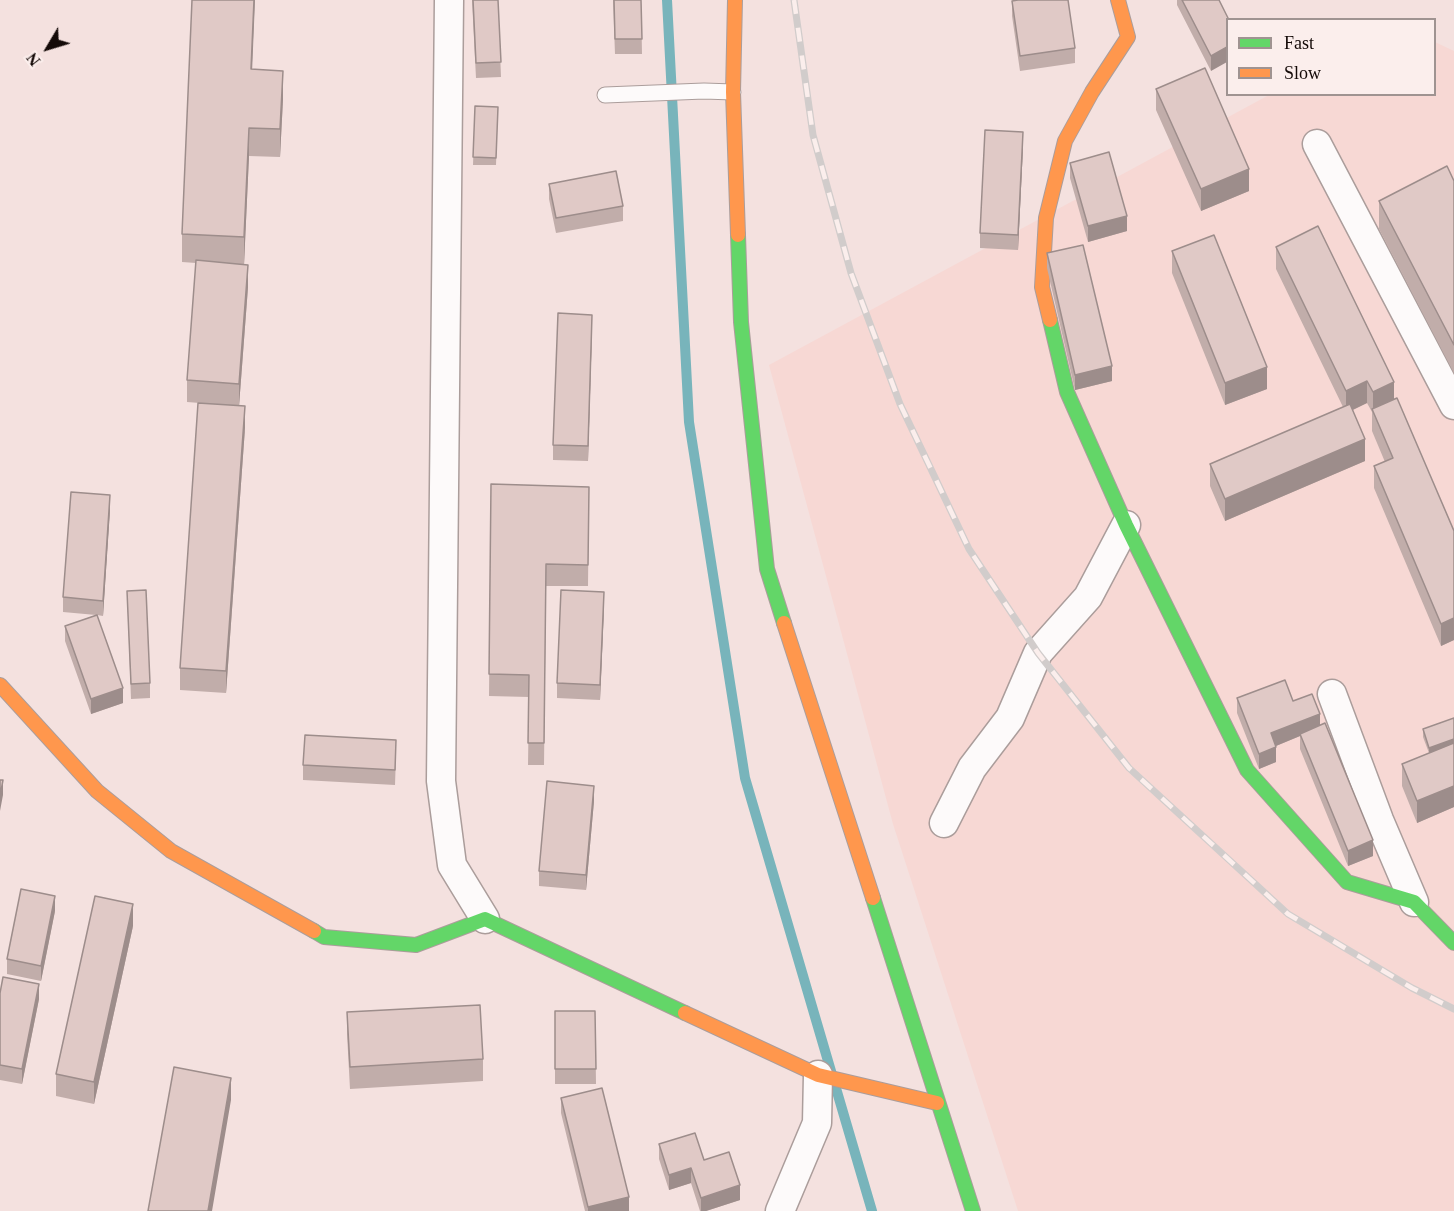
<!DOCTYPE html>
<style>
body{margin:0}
#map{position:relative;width:1454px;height:1211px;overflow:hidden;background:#f4e1df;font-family:Georgia,serif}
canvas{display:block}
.legend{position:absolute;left:1226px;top:18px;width:210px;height:78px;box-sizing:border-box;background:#fbeeec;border:2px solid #9f9391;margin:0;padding:8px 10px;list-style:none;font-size:18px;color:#140a08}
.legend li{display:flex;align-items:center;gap:12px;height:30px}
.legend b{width:30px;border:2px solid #9f9391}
.north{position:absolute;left:18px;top:18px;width:60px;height:60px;-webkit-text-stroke:4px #fbeeec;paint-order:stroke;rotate:232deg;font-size:16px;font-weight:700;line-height:24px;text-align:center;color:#140a08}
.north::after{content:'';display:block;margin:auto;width:21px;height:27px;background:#140a08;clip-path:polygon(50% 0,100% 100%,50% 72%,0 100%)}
</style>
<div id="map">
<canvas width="1454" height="1211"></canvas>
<ul class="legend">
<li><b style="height:8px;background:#63d668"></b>Fast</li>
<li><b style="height:8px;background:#ff974d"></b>Slow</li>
</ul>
<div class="north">N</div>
</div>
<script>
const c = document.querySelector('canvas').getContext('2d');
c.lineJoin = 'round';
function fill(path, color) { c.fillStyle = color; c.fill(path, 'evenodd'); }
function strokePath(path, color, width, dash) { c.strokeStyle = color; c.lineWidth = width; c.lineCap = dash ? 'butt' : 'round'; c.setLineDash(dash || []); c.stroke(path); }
const built = new Path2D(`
 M 1435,42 L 1454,51 L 1454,1211 L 1018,1211 L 893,824 L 769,365 L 1269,95 L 1434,94 Z`);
const stream = new Path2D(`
 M 667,0 L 689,422 L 745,778 L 872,1211`);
const lane = new Path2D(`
 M 605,95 L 704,91 L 733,92`);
const street = new Path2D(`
 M 449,0 L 441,781 L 452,865 L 485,919
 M 1317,144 L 1454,405
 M 1332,694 L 1379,820 L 1414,902
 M 944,823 L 972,768 L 1010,718 L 1038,653 L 1088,597 L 1126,525
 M 780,1211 L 817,1123 L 818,1075`);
const fast = new Path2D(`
 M 738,235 L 741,322 L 767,569 L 784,623
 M 1050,320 L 1067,392 L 1126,525 L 1247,770 L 1347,882 L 1414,902 L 1454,943
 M 873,898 L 973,1211
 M 314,931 L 324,937 L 416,945 L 485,919 L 685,1013`);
const slow = new Path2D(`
 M 735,0 L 733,92 L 738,235
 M 1050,320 L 1042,287 L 1046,218 L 1065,141 L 1092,92 L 1128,37 L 1118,0
 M 784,623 L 873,898
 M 0,685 L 97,791 L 171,851 L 314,931
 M 685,1013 L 818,1075 L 937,1103`);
const rail = new Path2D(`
 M 794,0 L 813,135 L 851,273 L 900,404 L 969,549 L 1038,653 L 1129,768 L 1288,914 L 1412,988 L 1454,1009`);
const wall = new Path2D(`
 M 472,0 L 498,0 L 501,77 L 476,78 Z
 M 613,0 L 641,0 L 642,54 L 615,54 Z
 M 1177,0 L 1219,0 L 1211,71 L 1177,5 Z
 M 1012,1 L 1075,48 L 1075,63 L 1020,71 L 1012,16 Z
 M 252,69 L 283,99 L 280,157 L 249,156 L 244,264 L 248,287 L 239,406 L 187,402 L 187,380 L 196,263 L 182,262 L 182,234 Z
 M 1156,89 L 1249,191 L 1201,211 L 1156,110 Z
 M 475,106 L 498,107 L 496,165 L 473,165 Z
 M 1023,147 L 1018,250 L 980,248 L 980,233 Z
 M 1070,163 L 1127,231 L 1088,242 L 1070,178 Z
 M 1454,181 L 1454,373 L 1379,229 L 1379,201 Z
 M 549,184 L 623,206 L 623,221 L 556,233 L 549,199 Z
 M 1276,247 L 1394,400 L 1454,531 L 1454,640 L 1441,646 L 1374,488 L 1374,466 L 1385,462 L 1372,431 L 1372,412 L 1367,403 L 1353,410 L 1365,461 L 1225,521 L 1210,486 L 1210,464 L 1343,407 L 1276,269 Z
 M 1172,251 L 1267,389 L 1225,405 L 1172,273 Z
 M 1047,253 L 1112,381 L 1075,390 L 1047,268 Z
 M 592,330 L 588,461 L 553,460 L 553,445 Z
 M 245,428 L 226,693 L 180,690 L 180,668 Z
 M 491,484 L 589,487 L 588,586 L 546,586 L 544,765 L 528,765 L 529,697 L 489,696 Z
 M 110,510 L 103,616 L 97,615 L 123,703 L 91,714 L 65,641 L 65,626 L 96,615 L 63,612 L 63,597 Z
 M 127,591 L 150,683 L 150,698 L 131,699 Z
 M 604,607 L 600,700 L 557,698 L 557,683 Z
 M 1237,698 L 1293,701 L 1320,725 L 1373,856 L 1348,866 L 1300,749 L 1300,736 L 1276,746 L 1276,762 L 1259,769 L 1237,713 Z
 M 1454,718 L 1454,807 L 1417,823 L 1402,786 L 1402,764 L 1429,753 L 1423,737 L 1423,729 Z
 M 396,755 L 395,785 L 303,780 L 303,765 Z
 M 594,801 L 586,890 L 539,886 L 539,871 Z
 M 55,911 L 41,981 L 7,974 L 7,959 Z
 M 133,926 L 94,1104 L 56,1096 L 56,1074 Z
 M 0,993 L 39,999 L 22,1084 L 0,1080 Z
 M 555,1011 L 595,1011 L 596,1084 L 555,1084 Z
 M 347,1012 L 483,1059 L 483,1081 L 350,1089 L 347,1034 Z
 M 561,1098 L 629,1211 L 585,1211 L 561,1113 Z
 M 659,1144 L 704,1160 L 740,1200 L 706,1211 L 700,1211 L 691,1183 L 669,1190 L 659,1159 Z`);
const shadedWall = new Path2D(`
 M 254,0 L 255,0 L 251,97 L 251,69 Z
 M 1227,47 L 1227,62 L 1211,71 L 1211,56 Z
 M 283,71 L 283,99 L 280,157 L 280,129 Z
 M 249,128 L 249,156 L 244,265 L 244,237 Z
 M 1023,132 L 1023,147 L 1018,250 L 1018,235 Z
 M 1249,169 L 1249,191 L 1201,211 L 1201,189 Z
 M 1127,216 L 1127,231 L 1088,242 L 1088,226 Z
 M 248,265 L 248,287 L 239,406 L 239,384 Z
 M 592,315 L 592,330 L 588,461 L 588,446 Z
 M 1112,366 L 1112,381 L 1075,390 L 1075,375 Z
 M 1267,367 L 1267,389 L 1225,405 L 1225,383 Z
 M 1367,381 L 1367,403 L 1346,413 L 1346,391 Z
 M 1394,382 L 1394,404 L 1373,411 L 1373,392 Z
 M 245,406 L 245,428 L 226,693 L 226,671 Z
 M 1365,439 L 1365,461 L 1225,521 L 1225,499 Z
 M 110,495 L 110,510 L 103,616 L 103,601 Z
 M 604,592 L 604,607 L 600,700 L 600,685 Z
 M 1454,618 L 1454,640 L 1441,646 L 1441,624 Z
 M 123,688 L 123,703 L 91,714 L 91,699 Z
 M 1320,714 L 1320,729 L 1300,734 L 1300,736 L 1271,748 L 1271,733 Z
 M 1454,739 L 1454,747 L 1429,755 L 1429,748 Z
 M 1276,747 L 1276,762 L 1259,769 L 1259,754 Z
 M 3,780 L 3,795 L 0,811 L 0,796 Z
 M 594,786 L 594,801 L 586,890 L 586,875 Z
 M 1454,786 L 1454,807 L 1417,823 L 1417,801 Z
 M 1373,840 L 1373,856 L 1348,866 L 1348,851 Z
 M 55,896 L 55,911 L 41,981 L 41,966 Z
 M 133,904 L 133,926 L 94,1104 L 94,1082 Z
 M 39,984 L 39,999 L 22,1084 L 22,1069 Z
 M 231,1078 L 231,1100 L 212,1211 L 208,1211 Z
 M 691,1168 L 691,1183 L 669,1190 L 669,1175 Z
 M 740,1185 L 740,1200 L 706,1211 L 701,1211 L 701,1198 Z
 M 629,1197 L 629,1211 L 588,1211 L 588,1207 Z`);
const building = new Path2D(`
 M 192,0 L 254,0 L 251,69 L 283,71 L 280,129 L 249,128 L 244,237 L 182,234 Z
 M 473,0 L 498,0 L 501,62 L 476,63 Z
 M 614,0 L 641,0 L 642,39 L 615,39 Z
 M 1018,0 L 1068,0 L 1075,48 L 1020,56 L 1012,1 Z
 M 1182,0 L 1219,0 L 1229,20 L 1227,20 L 1227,47 L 1211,56 Z
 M 1205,68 L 1249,169 L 1201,189 L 1156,89 Z
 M 475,106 L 498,107 L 496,158 L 473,157 Z
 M 985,130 L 1023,132 L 1018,235 L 980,233 Z
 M 1109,152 L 1127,216 L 1088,226 L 1070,163 Z
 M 1447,166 L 1454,181 L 1454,345 L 1379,201 Z
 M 616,171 L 623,206 L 556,218 L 549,184 Z
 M 1318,226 L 1394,382 L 1373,392 L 1367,381 L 1346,391 L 1276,247 Z
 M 1214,235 L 1267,367 L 1225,383 L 1172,251 Z
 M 1083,245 L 1112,366 L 1075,375 L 1047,253 Z
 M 196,260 L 248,265 L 239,384 L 187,380 Z
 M 558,313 L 592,315 L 588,446 L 553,445 Z
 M 1397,398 L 1454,531 L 1454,618 L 1441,624 L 1374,466 L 1393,458 L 1372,409 Z
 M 198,403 L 245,406 L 226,671 L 180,668 Z
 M 1350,404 L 1365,439 L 1225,499 L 1210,464 Z
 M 491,484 L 589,487 L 588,565 L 546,564 L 544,743 L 528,743 L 529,675 L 489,674 Z
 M 71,492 L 110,495 L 103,601 L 63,597 Z
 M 146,590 L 150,683 L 131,684 L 127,591 Z
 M 561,590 L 604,592 L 600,685 L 557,683 Z
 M 97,615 L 123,688 L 91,699 L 65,626 Z
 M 1285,680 L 1293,701 L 1312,694 L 1320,714 L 1271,733 L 1276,747 L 1259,754 L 1237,698 Z
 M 1454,718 L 1454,739 L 1429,748 L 1423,729 Z
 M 1325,723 L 1373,840 L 1348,851 L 1300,734 Z
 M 305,735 L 396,740 L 395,770 L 303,765 Z
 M 1454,743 L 1454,786 L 1417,801 L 1402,764 Z
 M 0,780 L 3,780 L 0,796 Z
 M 547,781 L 594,786 L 586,875 L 539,871 Z
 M 21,889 L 55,896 L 41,966 L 7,959 Z
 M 95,896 L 133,904 L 94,1082 L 56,1074 Z
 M 3,977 L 39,984 L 22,1069 L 0,1065 L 0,993 Z
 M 480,1005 L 483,1059 L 350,1067 L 347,1012 Z
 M 555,1011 L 595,1011 L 596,1069 L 555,1069 Z
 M 174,1067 L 231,1078 L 208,1211 L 148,1211 Z
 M 602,1088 L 629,1197 L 588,1207 L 561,1098 Z
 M 695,1133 L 704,1160 L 729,1152 L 740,1185 L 701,1198 L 691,1168 L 669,1175 L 659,1144 Z`);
fill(built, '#f7d8d4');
strokePath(stream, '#78b4bb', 10);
strokePath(lane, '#ab9d9b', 17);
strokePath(street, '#ab9d9b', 31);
strokePath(fast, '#ab9d9b', 16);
strokePath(slow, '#ab9d9b', 16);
strokePath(lane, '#fdfafa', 15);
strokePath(street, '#fdfafa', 28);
strokePath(fast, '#63d668', 14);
strokePath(slow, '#ff974d', 14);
strokePath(rail, '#d1cccb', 7);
strokePath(rail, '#fbeeec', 4.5, [14]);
fill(wall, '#c1adaa');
fill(shadedWall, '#9d8d8b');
fill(building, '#e0c9c6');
strokePath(building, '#9d8d8b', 1.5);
</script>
